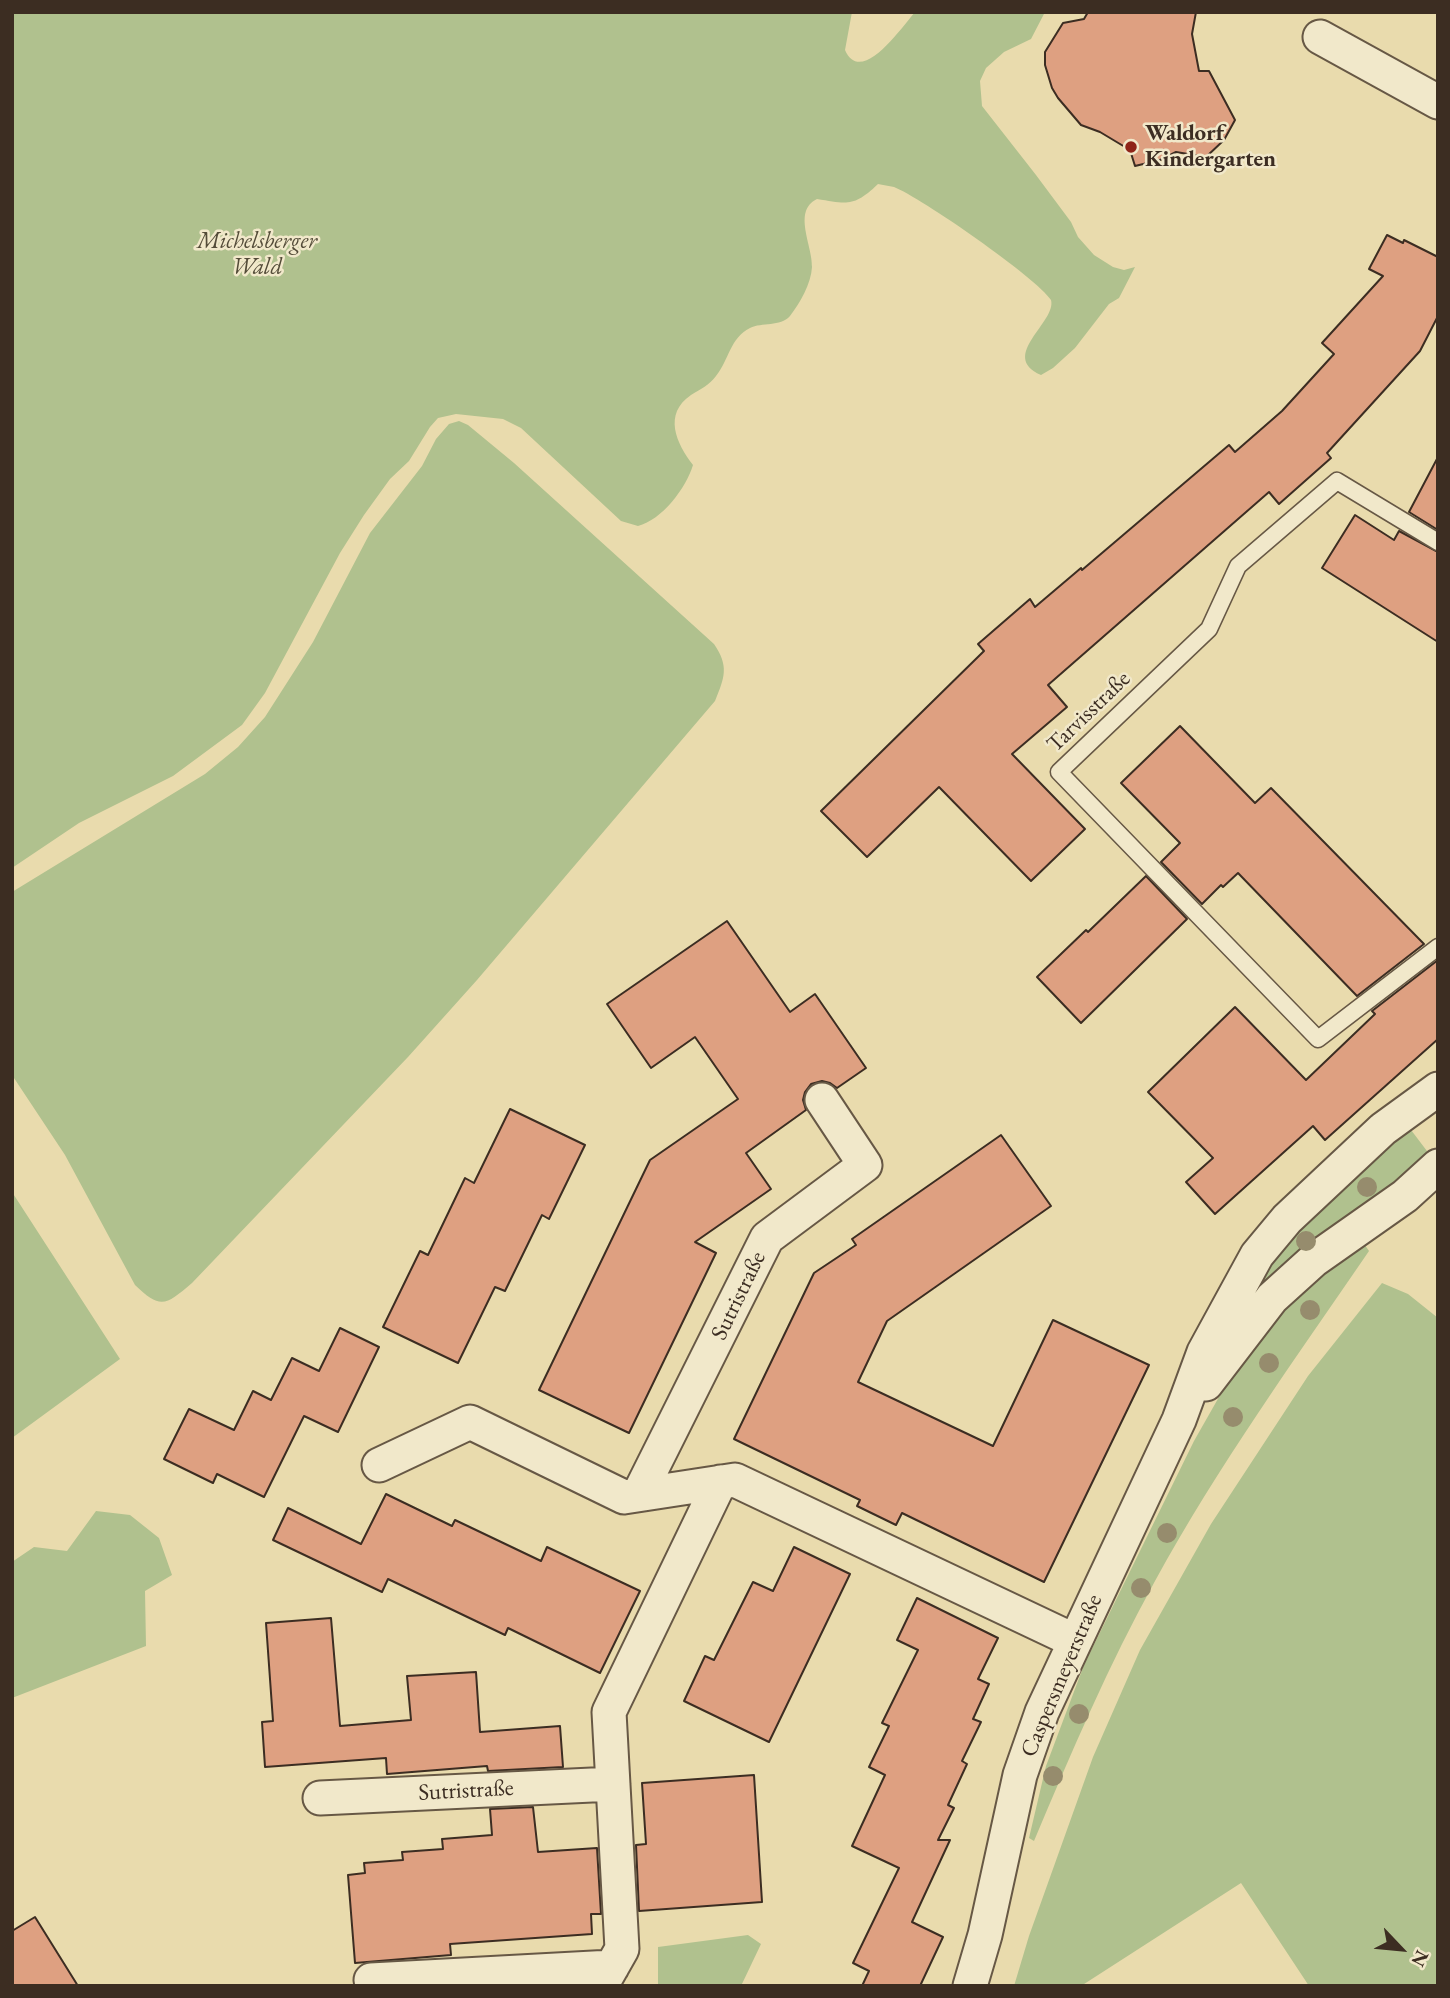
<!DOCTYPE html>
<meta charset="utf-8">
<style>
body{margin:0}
#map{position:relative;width:1450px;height:1998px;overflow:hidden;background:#e9dbad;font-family:"EB Garamond",serif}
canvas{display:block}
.frame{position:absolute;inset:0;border:14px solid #3c2d22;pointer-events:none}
.north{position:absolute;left:1366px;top:1914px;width:70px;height:70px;-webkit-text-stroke:5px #f1e8ca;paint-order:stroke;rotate:116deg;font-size:19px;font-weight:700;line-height:28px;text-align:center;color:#3c2d22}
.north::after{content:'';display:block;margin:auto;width:24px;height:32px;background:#3c2d22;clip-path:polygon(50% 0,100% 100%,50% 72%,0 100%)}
</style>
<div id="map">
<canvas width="1450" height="1998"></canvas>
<div class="frame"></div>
<div class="north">N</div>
</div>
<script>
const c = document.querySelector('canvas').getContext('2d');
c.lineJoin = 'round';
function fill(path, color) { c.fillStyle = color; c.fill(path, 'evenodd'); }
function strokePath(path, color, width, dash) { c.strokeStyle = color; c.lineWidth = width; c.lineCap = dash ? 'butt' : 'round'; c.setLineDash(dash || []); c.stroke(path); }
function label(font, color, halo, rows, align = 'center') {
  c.font = font + ' "EB Garamond",serif'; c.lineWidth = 5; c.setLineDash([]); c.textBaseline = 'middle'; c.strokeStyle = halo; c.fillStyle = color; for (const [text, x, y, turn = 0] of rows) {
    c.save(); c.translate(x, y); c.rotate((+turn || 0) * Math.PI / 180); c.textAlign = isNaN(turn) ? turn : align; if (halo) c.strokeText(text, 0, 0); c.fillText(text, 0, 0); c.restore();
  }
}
const green = new Path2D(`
 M 12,12 L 852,12 L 845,50 C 861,87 902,27 915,12 L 1045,12 L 1031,39 L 1004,52 L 986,68 L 980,81 L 982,106 L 1036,175 L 1071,222 L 1078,237 L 1094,255 L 1113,267 L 1124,270 L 1135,267 L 1119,298 L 1109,304 L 1075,348 L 1053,368 L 1041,375 C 998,356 1057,322 1051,300 C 1037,278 920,197 894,187 C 889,186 883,185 878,184 C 854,207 848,204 817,199 C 792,211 813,246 812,267 C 811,284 800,303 790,316 C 780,327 762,322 750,328 C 730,338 729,360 716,376 C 709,385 701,389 691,395 C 663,414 676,443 693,465 C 686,488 662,520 638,526 L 621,521 L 521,428 L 503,419 L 456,414 L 438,418 L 430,427 L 409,461 L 390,479 L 364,515 L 340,553 L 265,693 L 242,725 L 173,776 L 79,823 L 12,868 Z
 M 459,421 L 468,425 L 514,463 L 714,644 C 729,666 725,677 715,701 L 477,980 L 408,1057 L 192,1283 C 166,1305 161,1310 135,1285 L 65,1155 L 12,1075 L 12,892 L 205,774 L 238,747 L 265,717 L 313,642 L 370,533 L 422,466 L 436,439 L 449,424 Z
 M 1408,1126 L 1430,1155 L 1262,1290 L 1257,1288 L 1256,1280 L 1300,1219 Z
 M 12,1192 L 120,1359 L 12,1438 Z
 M 1362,1241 L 1369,1251 C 1295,1359 1218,1466 1155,1581 C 1109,1664 1071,1753 1034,1841 L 1029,1838 L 1046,1766 L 1084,1665 L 1194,1441 L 1240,1360 L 1262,1331 Z
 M 1382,1283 L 1408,1294 L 1438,1318 L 1438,1986 L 1309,1986 L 1241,1883 L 1081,1986 L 1014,1986 L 1029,1936 L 1093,1757 L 1140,1650 L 1211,1524 L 1308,1376 Z
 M 96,1511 L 130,1515 L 159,1538 L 172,1575 L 145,1591 L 146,1646 L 12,1698 L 12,1562 L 34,1547 L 67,1551 Z
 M 748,1935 L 761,1944 L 741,1986 L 658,1986 L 658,1947 Z`);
const building = new Path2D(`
 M 1088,12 L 1196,12 L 1192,34 L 1199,71 L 1209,71 L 1235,120 L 1224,140 L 1206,157 L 1176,152 L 1160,160 L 1135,166 L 1130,150 L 1100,132 L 1081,125 L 1058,98 L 1052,88 L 1045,65 L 1045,52 L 1063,23 L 1084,19 Z
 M 1387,235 L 1403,243 L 1404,240 L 1438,257 L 1438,316 L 1420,351 L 1327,453 L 1331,458 L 1279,504 L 1269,492 L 1048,685 L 1067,707 L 1012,754 L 1085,829 L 1031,881 L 939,787 L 867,857 L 821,811 L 984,651 L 978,644 L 1030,599 L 1035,607 L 1081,568 L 1082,570 L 1229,445 L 1235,452 L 1282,411 L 1334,354 L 1322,343 L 1383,276 L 1369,269 Z
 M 1438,457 L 1438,530 L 1409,512 Z
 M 1355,515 L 1394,540 L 1399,531 L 1438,552 L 1438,642 L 1322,568 Z
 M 1180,726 L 1255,803 L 1271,788 L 1424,944 L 1357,996 L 1238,873 L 1223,887 L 1221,885 L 1202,904 L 1161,862 L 1180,843 L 1121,783 Z
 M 1146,876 L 1187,919 L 1081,1023 L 1037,977 L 1086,930 L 1088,932 Z
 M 727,921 L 790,1012 L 815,994 L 866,1068 L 837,1088 L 830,1083 L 822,1081 L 811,1084 L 805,1092 L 803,1100 L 806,1110 L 746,1153 L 771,1189 L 695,1242 L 716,1253 L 629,1433 L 539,1390 L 650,1160 L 738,1099 L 695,1037 L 651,1068 L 607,1004 Z
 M 1438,960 L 1438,1039 L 1325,1140 L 1313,1126 L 1215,1214 L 1186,1182 L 1213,1158 L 1148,1092 L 1235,1007 L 1306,1080 L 1375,1014 L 1372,1011 Z
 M 510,1109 L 585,1145 L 549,1219 L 542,1215 L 505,1291 L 495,1287 L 458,1363 L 383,1327 L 420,1251 L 428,1255 L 465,1178 L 474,1183 Z
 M 1001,1135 L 1051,1206 L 887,1321 L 858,1382 L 993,1446 L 1053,1320 L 1149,1365 L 1044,1582 L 902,1513 L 896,1525 L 857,1506 L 860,1500 L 734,1439 L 814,1273 L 856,1245 L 852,1239 Z
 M 340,1328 L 379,1347 L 338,1432 L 304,1416 L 264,1497 L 217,1474 L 213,1483 L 164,1459 L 189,1409 L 234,1430 L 253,1391 L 271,1400 L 292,1358 L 319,1371 Z
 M 386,1494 L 452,1526 L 455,1520 L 541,1561 L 547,1547 L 640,1591 L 600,1673 L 508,1628 L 505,1635 L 388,1579 L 382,1592 L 273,1540 L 288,1508 L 361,1544 Z
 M 794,1547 L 850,1574 L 769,1742 L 684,1701 L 705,1656 L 714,1660 L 753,1582 L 773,1591 Z
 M 917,1598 L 998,1638 L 978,1679 L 989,1684 L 973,1719 L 981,1722 L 962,1761 L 967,1764 L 948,1805 L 954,1808 L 938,1840 L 950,1840 L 912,1922 L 943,1937 L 920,1986 L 862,1986 L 869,1971 L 853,1963 L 899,1868 L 852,1846 L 885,1775 L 869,1767 L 889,1726 L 882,1723 L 918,1650 L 897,1640 Z
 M 331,1618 L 340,1726 L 411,1720 L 407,1676 L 476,1672 L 480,1732 L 560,1726 L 563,1767 L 488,1771 L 487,1766 L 387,1774 L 386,1758 L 265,1767 L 262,1722 L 273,1721 L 266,1623 Z
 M 754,1775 L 762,1902 L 639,1911 L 636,1845 L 646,1844 L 642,1783 Z
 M 533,1807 L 538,1852 L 597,1848 L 601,1914 L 591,1914 L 592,1934 L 450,1944 L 451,1955 L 355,1963 L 348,1875 L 365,1873 L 364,1863 L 403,1860 L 402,1852 L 443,1849 L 442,1839 L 492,1835 L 490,1809 Z
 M 35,1917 L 78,1986 L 12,1986 L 12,1931 Z`);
const lane = new Path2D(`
 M 1438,542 L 1337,481 L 1238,566 L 1209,629 L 1059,772 L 1318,1039 L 1438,947`);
const street = new Path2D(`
 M 1320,37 L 1438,102
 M 1206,1384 L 1272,1298 L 1314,1260 L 1405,1196 L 1438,1166
 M 379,1465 L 470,1422 L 624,1497 L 735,1480 L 1075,1641
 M 639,1494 L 767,1238 L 865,1165 L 822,1100
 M 320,1798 L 613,1784
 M 371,1980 L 612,1967
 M 601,1986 L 622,1949 L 609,1712 L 720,1482
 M 970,1986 L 985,1935 L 1020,1775 L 1042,1712 L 1179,1420 L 1204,1352 L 1257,1255 L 1287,1219 L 1383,1129 L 1438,1089`);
const trees = [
 [1367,1187],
 [1306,1241],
 [1310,1310],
 [1269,1363],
 [1233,1417],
 [1167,1533],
 [1141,1588],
 [1079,1714],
 [1053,1776]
];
const markers = [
 [1131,147,7,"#8f2418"]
];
const poiNames = [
 ["Waldorf",1145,134],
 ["Kindergarten",1145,160]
];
const parkNames = [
 ["Michelsberger",257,242],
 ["Wald",257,268]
];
const streetNames = [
 ["Tarvisstraße",1089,712,-44],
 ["Sutristraße",739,1296,-64],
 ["Caspersmeyerstraße",1062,1676,-67],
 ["Sutristraße",466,1791,-3]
];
fill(green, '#b0c18e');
fill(building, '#dea081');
strokePath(building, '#3c2d22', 2);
strokePath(lane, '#675845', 19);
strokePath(street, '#675845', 37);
strokePath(lane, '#f1e8ca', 16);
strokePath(street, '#f1e8ca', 33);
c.fillStyle = '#968c6d';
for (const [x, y] of trees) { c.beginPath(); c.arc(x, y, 10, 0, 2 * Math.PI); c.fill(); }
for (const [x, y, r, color] of markers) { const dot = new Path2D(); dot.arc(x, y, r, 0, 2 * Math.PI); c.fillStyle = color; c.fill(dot); strokePath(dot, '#f1e8ca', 2.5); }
label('bold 23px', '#3c2d22', '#f1e8ca', poiNames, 'left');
label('italic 23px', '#534b38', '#f1e8ca', parkNames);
label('23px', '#3c2d22', '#f1e8ca', streetNames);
</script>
